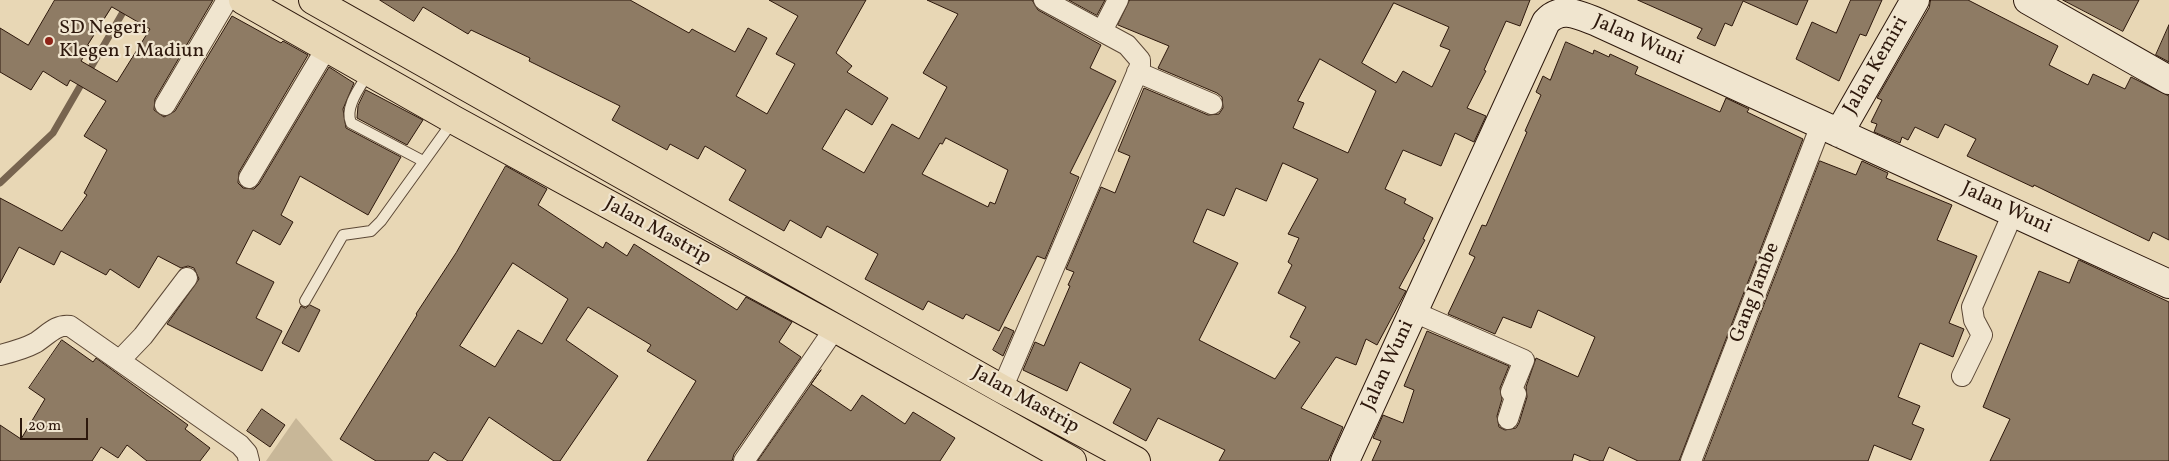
<!DOCTYPE html>
<style>
body{margin:0}
#map{position:relative;width:2169px;height:461px;overflow:hidden;background:#e8d7b5;font-family:Vollkorn,serif}
canvas{display:block}
.scale{position:absolute;left:20px;top:418px;width:68px;height:22px;box-sizing:border-box;border:2px solid #2d180c;border-top:0;padding-left:6px;font-size:15px;line-height:18px;white-space:nowrap;color:#2d180c;-webkit-text-stroke:4px #f0e5cf;paint-order:stroke}
</style>
<div id="map">
<canvas width="2169" height="461"></canvas>
<div class="scale">20 m</div>
</div>
<script>
const c = document.querySelector('canvas').getContext('2d');
c.lineJoin = 'round';
function fill(path, color) { c.fillStyle = color; c.fill(path, 'evenodd'); }
function strokePath(path, color, width, dash) { c.strokeStyle = color; c.lineWidth = width; c.lineCap = dash ? 'butt' : 'round'; c.setLineDash(dash || []); c.stroke(path); }
function label(font, color, halo, rows, align = 'center') {
  c.font = font + ' Vollkorn,serif'; c.lineWidth = 4.5; c.setLineDash([]); c.textBaseline = 'middle'; c.strokeStyle = halo; c.fillStyle = color; for (const [text, x, y, turn = 0] of rows) {
    c.save(); c.translate(x, y); c.rotate((+turn || 0) * Math.PI / 180); c.textAlign = isNaN(turn) ? turn : align; if (halo) c.strokeText(text, 0, 0); c.fillText(text, 0, 0); c.restore();
  }
}
const green = new Path2D(`
 M 296,418 L 333,461 L 266,461 Z`);
const stream = new Path2D(`
 M 0,183 L 53,133 L 130,0`);
const building = new Path2D(`
 M 55,0 L 213,0 L 155,99 L 154,110 L 164,117 L 175,111 L 232,16 L 281,43 L 283,41 L 308,55 L 239,172 L 238,183 L 243,188 L 254,189 L 259,184 L 329,67 L 354,83 L 343,109 L 346,128 L 401,157 L 368,215 L 300,176 L 281,215 L 293,222 L 280,245 L 253,230 L 236,263 L 274,282 L 256,318 L 282,331 L 262,371 L 167,324 L 199,279 L 194,268 L 188,266 L 181,268 L 158,256 L 139,288 L 110,269 L 106,275 L 61,251 L 54,265 L 19,247 L 0,283 L 0,198 L 62,231 L 87,195 L 84,193 L 107,150 L 84,136 L 106,101 L 70,80 L 67,86 L 43,71 L 31,90 L 0,72 L 0,28 L 28,45 ZM 112,7 L 150,29 L 117,82 L 81,61 L 90,47 L 88,45 Z
 M 380,0 L 630,0 L 689,33 L 692,29 L 735,52 L 748,28 L 767,38 L 736,96 L 767,114 L 795,64 L 776,54 L 798,16 L 769,0 L 866,0 L 836,53 L 852,66 L 847,72 L 888,98 L 872,125 L 846,109 L 822,149 L 864,173 L 892,124 L 919,139 L 947,87 L 923,73 L 958,14 L 927,0 L 1032,0 L 1038,10 L 1101,45 L 1090,68 L 1116,81 L 1070,173 L 1079,177 L 1045,259 L 1037,256 L 999,331 L 966,314 L 963,319 L 928,301 L 923,310 L 865,279 L 878,254 L 827,226 L 821,238 L 790,220 L 784,231 L 729,200 L 746,170 L 705,146 L 698,159 L 670,144 L 667,150 L 612,120 L 620,106 L 529,61 L 530,58 L 471,30 L 468,34 L 423,7 L 414,21 ZM 946,138 L 1008,170 L 995,204 L 990,202 L 988,207 L 922,174 L 940,143 L 942,144 Z
 M 1069,0 L 1105,0 L 1097,15 Z
 M 1130,0 L 1530,0 L 1520,26 L 1506,21 L 1484,70 L 1486,71 L 1467,108 L 1486,116 L 1474,142 L 1455,133 L 1441,166 L 1403,150 L 1385,189 L 1406,199 L 1404,203 L 1433,218 L 1423,239 L 1425,240 L 1399,288 L 1406,291 L 1377,345 L 1366,339 L 1356,365 L 1336,357 L 1301,408 L 1343,427 L 1328,461 L 1219,461 L 1225,450 L 1158,418 L 1146,441 L 1113,423 L 1131,389 L 1080,362 L 1067,391 L 1023,370 L 1035,342 L 1044,346 L 1070,286 L 1068,285 L 1074,272 L 1066,269 L 1101,187 L 1115,193 L 1130,156 L 1118,151 L 1144,88 L 1208,115 L 1219,114 L 1223,108 L 1222,97 L 1217,93 L 1158,68 L 1169,46 L 1118,25 ZM 1394,3 L 1449,27 L 1440,46 L 1450,50 L 1432,87 L 1403,71 L 1396,83 L 1362,63 ZM 1320,59 L 1376,91 L 1348,153 L 1293,128 L 1304,103 L 1298,101 ZM 1283,163 L 1318,179 L 1288,234 L 1299,238 L 1288,262 L 1292,265 L 1278,293 L 1306,307 L 1290,337 L 1300,342 L 1275,379 L 1199,340 L 1238,263 L 1193,242 L 1207,209 L 1224,216 L 1236,188 L 1266,201 Z
 M 1638,0 L 1808,0 L 1797,25 L 1743,1 L 1732,26 L 1725,23 L 1715,46 L 1697,38 L 1702,29 Z
 M 1851,0 L 1882,0 L 1866,36 L 1860,34 L 1839,81 L 1796,59 L 1812,22 L 1836,33 Z
 M 1931,0 L 1968,0 L 2058,46 L 2049,65 L 2088,85 L 2093,74 L 2125,89 L 2131,77 L 2169,96 L 2169,240 L 2153,232 L 2149,241 L 2034,185 L 2033,187 L 1967,156 L 1976,139 L 1945,124 L 1938,138 L 1915,127 L 1908,140 L 1902,137 L 1900,143 L 1874,132 L 1877,124 L 1871,122 L 1882,100 L 1877,98 L 1929,8 Z
 M 2063,0 L 2139,0 L 2123,31 Z
 M 2169,25 L 2169,62 L 2156,55 Z
 M 1566,42 L 1593,54 L 1594,50 L 1609,57 L 1610,54 L 1638,67 L 1635,74 L 1720,112 L 1726,98 L 1749,109 L 1747,112 L 1803,139 L 1679,461 L 1638,461 L 1609,447 L 1603,461 L 1591,461 L 1574,454 L 1572,461 L 1372,461 L 1381,441 L 1373,438 L 1383,415 L 1403,423 L 1414,390 L 1404,386 L 1427,331 L 1509,366 L 1500,388 L 1502,399 L 1497,416 L 1499,427 L 1505,430 L 1516,428 L 1519,423 L 1527,397 L 1526,387 L 1536,358 L 1578,377 L 1595,337 L 1538,310 L 1531,328 L 1503,317 L 1495,334 L 1448,314 L 1475,257 L 1469,254 L 1482,225 L 1486,226 L 1527,132 L 1525,131 L 1541,95 L 1536,92 L 1543,76 L 1550,80 Z
 M 366,90 L 423,120 L 407,145 L 357,118 L 358,106 Z
 M 1820,161 L 1856,175 L 1862,161 L 1888,173 L 1886,178 L 1952,205 L 1937,240 L 1977,256 L 1949,323 L 1964,329 L 1953,357 L 1920,343 L 1898,397 L 1920,406 L 1912,424 L 1924,429 L 1911,460 L 1874,445 L 1868,461 L 1704,461 Z
 M 506,166 L 547,189 L 538,205 L 603,248 L 606,242 L 627,256 L 634,244 L 737,310 L 746,297 L 792,322 L 779,342 L 801,357 L 734,454 L 732,461 L 647,461 L 696,381 L 647,351 L 651,345 L 588,307 L 566,340 L 618,376 L 560,461 L 554,461 L 489,417 L 462,461 L 448,461 L 434,452 L 428,461 L 376,461 L 340,439 L 417,315 L 416,314 L 456,253 ZM 513,263 L 568,299 L 542,344 L 518,330 L 495,367 L 460,346 Z
 M 2079,260 L 2169,302 L 2169,461 L 1990,461 L 2010,419 L 1983,407 L 2039,271 L 2069,283 Z
 M 310,305 L 320,310 L 299,352 L 282,343 L 301,306 L 305,308 Z
 M 1005,327 L 1014,331 L 1003,356 L 993,350 Z
 M 62,340 L 93,362 L 96,358 L 188,425 L 185,429 L 210,448 L 200,461 L 147,461 L 127,445 L 118,458 L 101,447 L 92,461 L 0,461 L 0,425 L 21,439 L 45,399 L 29,388 Z
 M 821,370 L 811,384 L 851,411 L 862,395 L 905,424 L 913,412 L 955,438 L 940,461 L 758,461 Z
 M 262,409 L 285,425 L 270,447 L 247,431 Z`);
const lane = new Path2D(`
 M 369,72 C 361,86 344,107 351,123 L 423,161
 M 305,301 L 343,235 L 371,231 L 381,221 L 453,121`);
const street = new Path2D(`
 M 1102,31 L 1118,0
 M 1137,72 L 1212,104
 M 165,105 L 227,0
 M 249,178 L 327,47
 M 1414,312 L 1524,360 L 1511,392 L 1516,394 L 1508,419
 M 0,355 C 12,352 24,349 35,343 C 47,336 55,324 70,326 L 240,445 L 247,453 L 249,461
 M 120,360 L 143,336 L 187,278
 M 1962,376 L 1982,335 L 1974,320 L 1972,307 L 2013,213
 M 1002,389 L 1140,66 L 1140,60 L 1127,45 L 1044,0
 M 744,461 L 835,328
 M 1691,461 L 1821,125`);
const secondary = new Path2D(`
 M 2028,0 L 2169,80
 M 1839,133 L 1915,0
 M 1345,461 L 1546,22 C 1561,5 1579,15 1597,22 L 2169,284`);
const primary = new Path2D(`
 M 243,0 L 454,120 L 835,328 L 1072,461
 M 313,0 L 1002,389 L 1136,461`);
const markers = [
 [49,41,5,"#8f2418"]
];
const poiNames = [
 ["SD Negeri",59,29],
 ["Klegen 1 Madiun",59,52]
];
const streetNames = [
 ["Jalan Wuni",1638,41,24],
 ["Jalan Kemiri",1877,66,-60],
 ["Jalan Wuni",2006,209,25],
 ["Jalan Mastrip",657,232,29],
 ["Gang Jambe",1756,293,-69],
 ["Jalan Wuni",1389,366,-65],
 ["Jalan Mastrip",1025,401,29]
];
fill(green, '#c8b798');
strokePath(stream, '#77644f', 7);
fill(building, '#8e7b64');
strokePath(building, '#2d180c', 1);
strokePath(lane, '#5c4836', 12);
strokePath(street, '#5c4836', 22);
strokePath(secondary, '#2d180c', 30);
strokePath(primary, '#2d180c', 30);
strokePath(lane, '#f0e5cf', 10);
strokePath(street, '#f0e5cf', 20);
strokePath(secondary, '#f0e5cf', 28);
strokePath(primary, '#e8d7b5', 28);
for (const [x, y, r, color] of markers) { const dot = new Path2D(); dot.arc(x, y, r, 0, 2 * Math.PI); c.fillStyle = color; c.fill(dot); strokePath(dot, '#f0e5cf', 2); }
label('20px', '#2d180c', '#f0e5cf', poiNames, 'left');
label('20px', '#2d180c', '#f0e5cf', streetNames);
</script>
